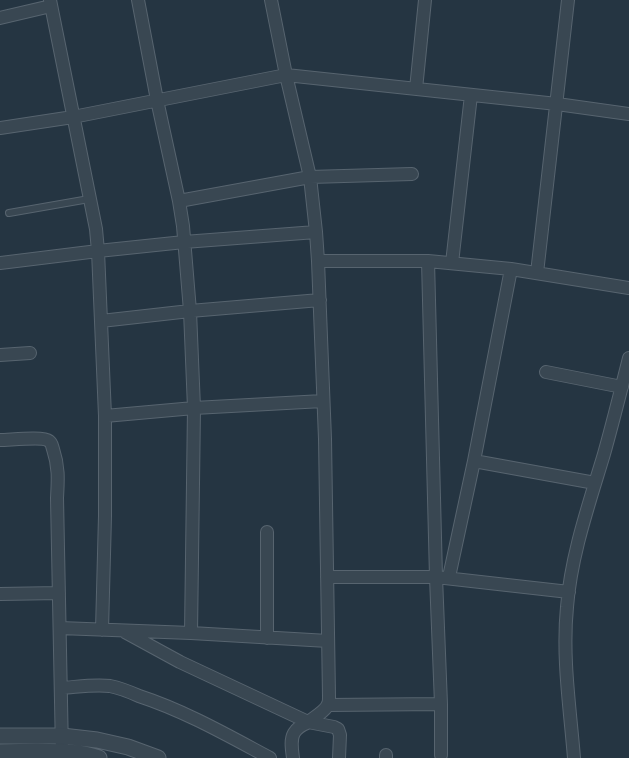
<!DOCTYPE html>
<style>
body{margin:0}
canvas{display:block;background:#253542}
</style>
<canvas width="629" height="758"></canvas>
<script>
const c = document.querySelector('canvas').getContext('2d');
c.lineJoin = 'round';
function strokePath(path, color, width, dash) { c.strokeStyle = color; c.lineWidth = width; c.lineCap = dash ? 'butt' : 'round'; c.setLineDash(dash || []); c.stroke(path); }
const service = new Path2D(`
 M 9,213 L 89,199`);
const minor = new Path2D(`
 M 50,0 L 96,229 L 98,251 L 105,416 L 105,516 L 102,630
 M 138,0 L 157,100 L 179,201 L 183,226 L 190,311 L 194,408 L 191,633
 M 271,0 L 286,75 L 310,177 L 316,232 L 318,261 L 325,439 L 329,697 C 329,699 329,702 328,704 C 326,711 313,718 307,723 C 302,725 297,728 294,733 C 290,740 292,750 293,758
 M 0,18 L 51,6
 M 416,89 L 425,0
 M 0,128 L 73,117 L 286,75 L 557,104 L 629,114
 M 179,201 L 310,177 L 412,174
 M 318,261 L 428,261 L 511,269 L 629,288
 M 428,261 L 436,577 L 441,704 L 441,755
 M 0,263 L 98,251 L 184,242 L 316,232
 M 452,263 L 471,95
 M 537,273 L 568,0
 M 101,321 L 190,311 L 320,300
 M 0,355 L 30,353
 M 546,372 L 622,387
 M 105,416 L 194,408 L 323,401
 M 0,440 C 10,440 43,436 49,441 C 52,443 52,446 53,449 C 59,467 58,480 57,498 L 62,752
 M 474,461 L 595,483
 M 267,532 L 267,638
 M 327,577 L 436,577 L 569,592
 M 449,577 L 474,461 L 511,269
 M 0,594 L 59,593
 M 60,628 L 191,633 L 328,641
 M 125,632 L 180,662 L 308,722 L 334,727 L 338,729 L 340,735 L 339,758
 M 61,688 C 77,687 94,684 110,686 C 120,688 130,692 139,696 C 185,711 227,735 270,758
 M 328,705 L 441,704
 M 386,758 L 386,755
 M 574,758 C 570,708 562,657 567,607 C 571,555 589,504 604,454 C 613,422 621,390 629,358`);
const tertiary = new Path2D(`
 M 0,736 L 62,736 L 97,740 L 128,747 L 158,758
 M 0,752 C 26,751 52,750 78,753 C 85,754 92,756 99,758`);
strokePath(service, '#57646f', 8);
strokePath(minor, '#57646f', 14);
strokePath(tertiary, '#57646f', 17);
strokePath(service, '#394752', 6);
strokePath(minor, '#394752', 12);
strokePath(tertiary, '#394752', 15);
</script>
